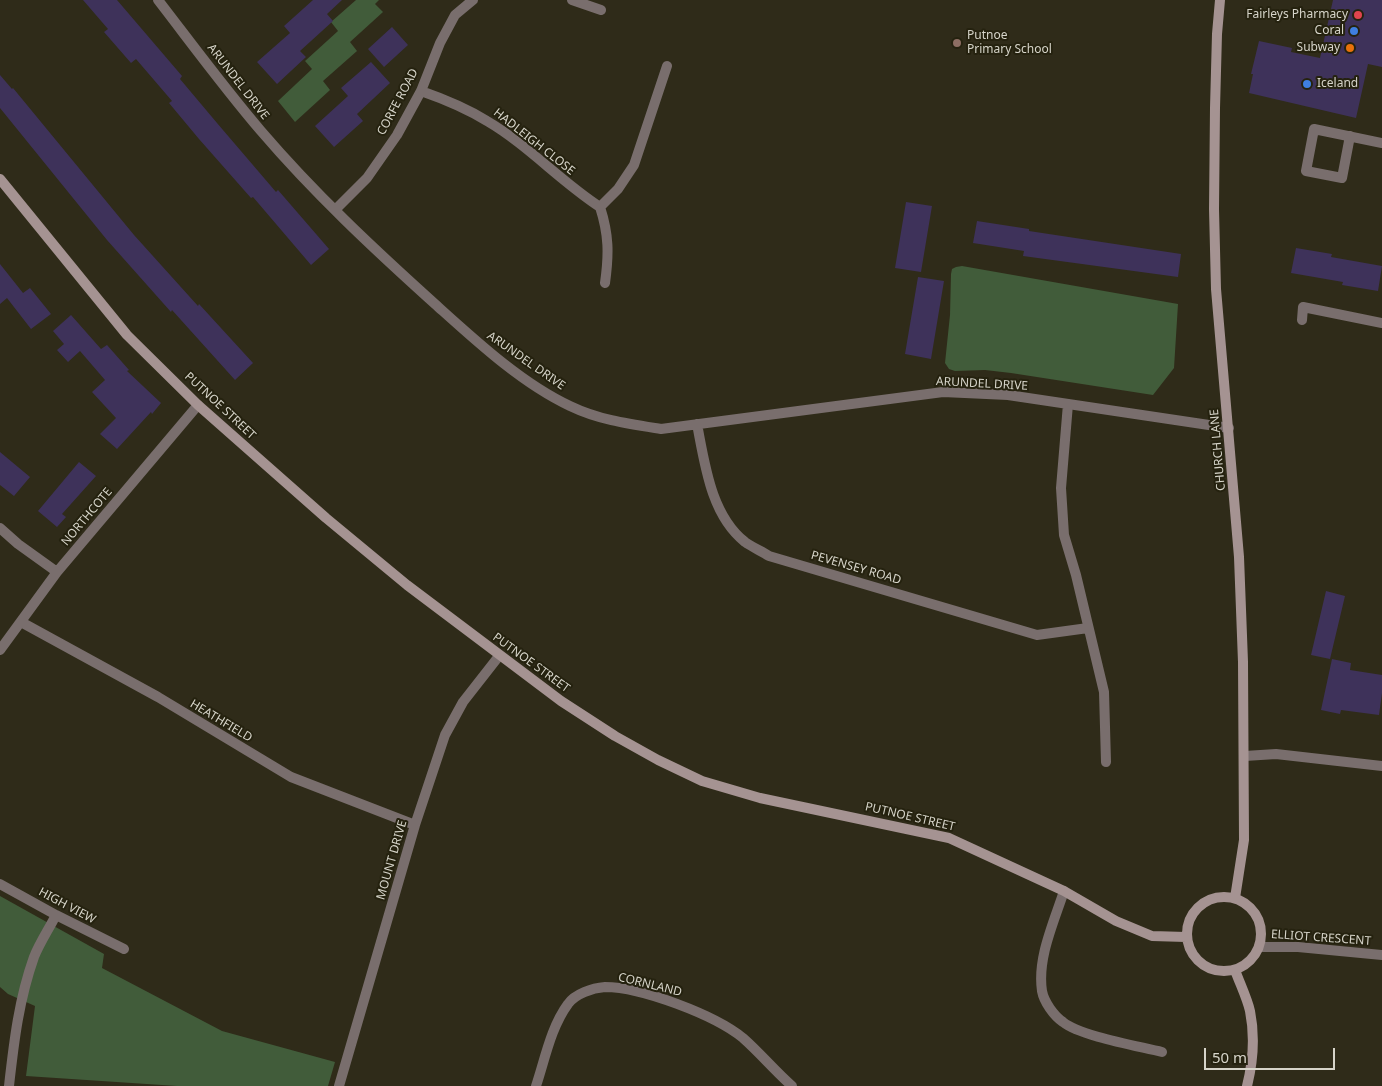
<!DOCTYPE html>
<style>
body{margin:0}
#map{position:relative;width:1382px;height:1086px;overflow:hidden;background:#2f2b19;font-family:"Noto Sans",sans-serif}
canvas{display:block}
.scale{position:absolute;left:1204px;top:1048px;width:131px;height:22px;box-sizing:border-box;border:2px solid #d6d4c9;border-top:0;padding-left:6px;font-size:15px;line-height:18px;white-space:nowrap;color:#d6d4c9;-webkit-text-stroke:4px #25220f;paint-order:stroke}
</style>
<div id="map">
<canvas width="1382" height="1086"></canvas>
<div class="scale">50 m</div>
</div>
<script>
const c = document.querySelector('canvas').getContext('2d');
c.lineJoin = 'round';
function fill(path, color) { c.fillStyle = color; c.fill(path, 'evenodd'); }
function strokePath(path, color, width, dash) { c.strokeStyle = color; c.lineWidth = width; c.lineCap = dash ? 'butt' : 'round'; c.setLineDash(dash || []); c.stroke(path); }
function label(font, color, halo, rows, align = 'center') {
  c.font = font + ' "Noto Sans",sans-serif'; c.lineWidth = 4; c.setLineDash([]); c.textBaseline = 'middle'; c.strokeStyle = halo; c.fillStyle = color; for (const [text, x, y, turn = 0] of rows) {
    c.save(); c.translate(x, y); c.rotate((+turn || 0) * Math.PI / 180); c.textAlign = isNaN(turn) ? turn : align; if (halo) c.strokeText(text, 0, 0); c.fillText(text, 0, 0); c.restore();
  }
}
const green = new Path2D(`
 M 356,0 L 379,0 L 375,4 L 383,12 L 350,42 L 357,51 L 323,81 L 330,90 L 295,122 L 278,101 L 312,69 L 305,61 L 338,31 L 331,22 Z
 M 962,266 L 1178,304 L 1174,368 L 1153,395 L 1011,373 L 985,370 L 955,371 L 949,369 L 945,363 L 950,315 L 951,274 L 952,269 L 956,267 Z
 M 0,896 L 104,954 L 102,968 L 222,1031 L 335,1062 L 328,1086 L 177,1086 L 26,1076 L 35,1006 L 8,994 L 0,987 Z`);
const building = new Path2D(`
 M 83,0 L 117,0 L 182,76 L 180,79 L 217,123 L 276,192 L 278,190 L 329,249 L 311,265 L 253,197 L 251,198 L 199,139 L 169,103 L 172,101 L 136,59 L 131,63 L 104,32 L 108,29 Z
 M 313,0 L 342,0 L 327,14 L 333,21 L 300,51 L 306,57 L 277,84 L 257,62 L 290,33 L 284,26 Z
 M 1333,0 L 1382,0 L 1382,67 L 1368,64 L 1356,118 L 1249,93 L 1253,74 L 1251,74 L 1259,41 L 1292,48 L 1291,52 L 1320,58 Z
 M 392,27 L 408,45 L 384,67 L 368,49 Z
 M 371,62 L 390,83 L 357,114 L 363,121 L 334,147 L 315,126 L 348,96 L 341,88 Z
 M 0,75 L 12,89 L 13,88 L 134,235 L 198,306 L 199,304 L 253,363 L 235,380 L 172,310 L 171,312 L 107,240 L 0,108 Z
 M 906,202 L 932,206 L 921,272 L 895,268 Z
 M 977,221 L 1029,229 L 1029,231 L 1181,254 L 1178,277 L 1023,256 L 1024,251 L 973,243 Z
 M 1296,248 L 1332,254 L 1331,257 L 1382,266 L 1378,291 L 1342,285 L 1343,282 L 1291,273 Z
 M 0,264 L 23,293 L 30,288 L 51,314 L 31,329 L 7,298 L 0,304 Z
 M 918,277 L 944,281 L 931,359 L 905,354 Z
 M 71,315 L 101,349 L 107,345 L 129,370 L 127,371 L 161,403 L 152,414 L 151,412 L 117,449 L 100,434 L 116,418 L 92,392 L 105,380 L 80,351 L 68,362 L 57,350 L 64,344 L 53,331 Z
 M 0,452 L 30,477 L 14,496 L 0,485 Z
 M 79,462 L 96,476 L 62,514 L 66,517 L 57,527 L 38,511 Z
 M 1326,591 L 1345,596 L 1330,659 L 1311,655 Z
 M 1332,659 L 1351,663 L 1350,670 L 1382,675 L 1382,693 L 1379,715 L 1341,710 L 1340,714 L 1321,710 Z`);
const street = new Path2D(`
 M 158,0 C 192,44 225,89 261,131 C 314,193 374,249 435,304 C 475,340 521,383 570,406 C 599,420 629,424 661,429 L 943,392 L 1008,395 L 1229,428
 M 572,0 L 601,10
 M 421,91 C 444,99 466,108 487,121 C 528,145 560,181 600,207 C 609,235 609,254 605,283
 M 1350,136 L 1342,178 L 1306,171 L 1314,129 L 1382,143
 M 600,207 L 618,189 L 634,165 L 667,66
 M 335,210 L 367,178 L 397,135 L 421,91 L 440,43 L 455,15 L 473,0
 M 1302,320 L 1303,307 L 1382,323
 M 1068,404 L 1061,488 L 1064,535 L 1076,575 L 1104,692 L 1106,762
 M 697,424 C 705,465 711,515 745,542 C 752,547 761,551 769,556 L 1037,635 L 1088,628
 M 0,528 L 18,544 L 57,572
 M 21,622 L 158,697 L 291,777 L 415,825
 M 0,650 L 57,572 L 198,405
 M 1245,756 L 1276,754 L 1382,766
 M 0,884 L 56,915 L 124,949
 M 1064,891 C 1054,922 1037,958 1042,991 C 1044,1002 1054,1016 1063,1022 C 1080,1036 1138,1046 1162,1052
 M 1259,947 L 1298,947 L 1382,955
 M 9,1086 C 14,1041 19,999 34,957 C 40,942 49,929 56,915
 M 339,1086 L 415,825 L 445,735 L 463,702 L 499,656
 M 536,1086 C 545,1059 551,1027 568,1004 C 575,994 592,988 605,987 C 641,987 715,1015 743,1038 C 760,1053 775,1071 792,1086`);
const secondary = new Path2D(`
 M 1220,0 L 1217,34 L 1215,108 L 1214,209 L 1216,289 L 1239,557 L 1243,662 L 1244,840 L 1235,898
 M 0,179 L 127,335 L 198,405 L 326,518 L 407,585 L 561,701 L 615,736 L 658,760 L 702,781 L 760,798 L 949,838 L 1064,891 L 1116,921 L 1152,936 L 1186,937
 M1187 934a37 37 0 1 1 74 0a37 37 0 1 1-74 0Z
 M 1235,970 C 1240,984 1247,998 1250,1011 C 1255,1036 1253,1062 1247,1086`);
const markers = [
 [1358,15,5,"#e0444e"],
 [1354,31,5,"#3f7fe0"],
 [957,43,5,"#8d6e63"],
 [1350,48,5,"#e8710a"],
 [1307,84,5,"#3f7fe0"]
];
const poiNames = [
 ["Fairleys Pharmacy",1348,15],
 ["Coral",1344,31],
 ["Putnoe",967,36,"left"],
 ["Primary School",967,50,"left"],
 ["Subway",1340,48],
 ["Iceland",1317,84,"left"]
];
const streetNames = [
 ["ARUNDEL DRIVE",238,82,52],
 ["CORFE ROAD",398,102,-62],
 ["HADLEIGH CLOSE",534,142,38],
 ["ARUNDEL DRIVE",526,361,35],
 ["ARUNDEL DRIVE",982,384,3],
 ["PUTNOE STREET",220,406,43],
 ["CHURCH LANE",1218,450,-95],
 ["NORTHCOTE",87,517,-50],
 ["PEVENSEY ROAD",856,568,16],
 ["PUTNOE STREET",531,663,36],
 ["HEATHFIELD",221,721,31],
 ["PUTNOE STREET",910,817,13],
 ["MOUNT DRIVE",392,860,-74],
 ["HIGH VIEW",67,906,28],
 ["ELLIOT CRESCENT",1321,938,4],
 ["CORNLAND",650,985,14]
];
fill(green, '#415c3a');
fill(building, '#3e325a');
strokePath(street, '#796e6d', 10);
strokePath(secondary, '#a59392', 10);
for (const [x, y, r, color] of markers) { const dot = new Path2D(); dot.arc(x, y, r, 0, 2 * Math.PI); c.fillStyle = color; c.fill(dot); strokePath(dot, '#25220f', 2); }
label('12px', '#d6d4c9', '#25220f', poiNames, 'right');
label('12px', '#d6d4c9', '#25220f', streetNames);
</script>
